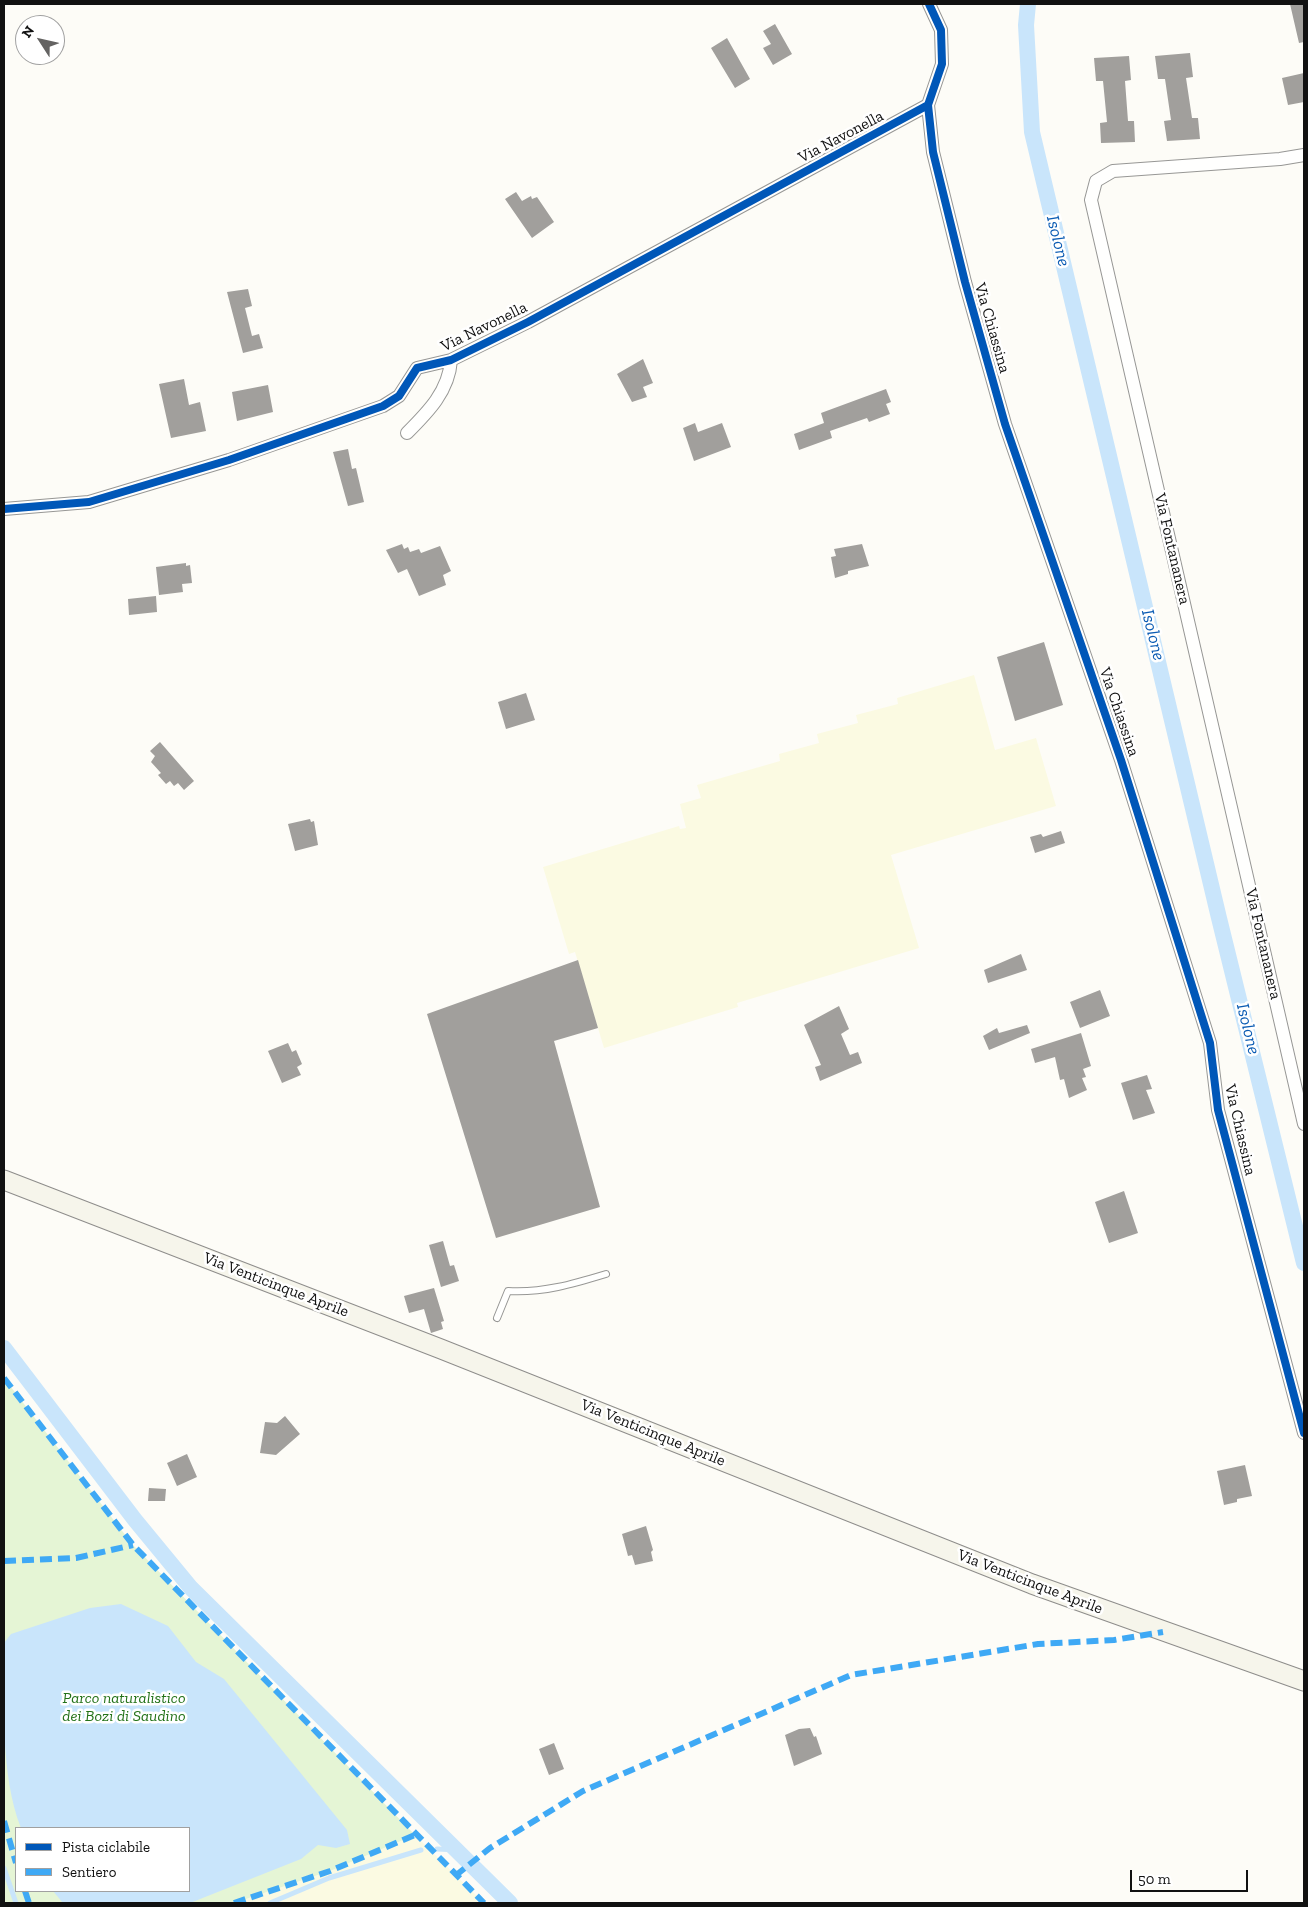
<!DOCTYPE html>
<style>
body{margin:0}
#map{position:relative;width:1308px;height:1907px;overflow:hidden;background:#fdfcf7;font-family:"Zilla Slab",serif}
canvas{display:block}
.frame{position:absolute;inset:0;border:5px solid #111;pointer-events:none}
.legend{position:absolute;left:15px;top:1827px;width:175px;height:65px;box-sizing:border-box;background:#fff;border:1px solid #a0a0a0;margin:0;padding:6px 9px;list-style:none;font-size:15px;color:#111}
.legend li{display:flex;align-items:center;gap:10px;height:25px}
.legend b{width:25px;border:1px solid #a0a0a0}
.north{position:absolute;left:15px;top:15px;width:50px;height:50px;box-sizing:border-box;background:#fff;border:1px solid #a0a0a0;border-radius:50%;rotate:305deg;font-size:14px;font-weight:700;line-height:20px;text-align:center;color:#111}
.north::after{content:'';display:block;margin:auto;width:18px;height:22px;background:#646362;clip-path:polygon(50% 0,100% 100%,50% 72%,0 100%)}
.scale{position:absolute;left:1130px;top:1870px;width:118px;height:22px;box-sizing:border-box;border:2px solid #111;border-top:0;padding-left:6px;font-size:15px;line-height:18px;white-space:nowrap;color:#111;-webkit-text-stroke:4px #fff;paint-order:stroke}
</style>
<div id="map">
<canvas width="1308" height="1907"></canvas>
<div class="frame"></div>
<ul class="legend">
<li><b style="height:6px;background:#0057b8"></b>Pista ciclabile</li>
<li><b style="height:6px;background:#3fa9f5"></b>Sentiero</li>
</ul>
<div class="north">N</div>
<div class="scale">50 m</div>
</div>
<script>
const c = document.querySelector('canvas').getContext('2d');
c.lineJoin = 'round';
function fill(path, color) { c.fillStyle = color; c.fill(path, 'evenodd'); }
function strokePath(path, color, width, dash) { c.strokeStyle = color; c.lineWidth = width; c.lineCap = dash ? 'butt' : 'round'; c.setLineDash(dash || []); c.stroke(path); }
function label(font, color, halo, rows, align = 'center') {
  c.font = font + ' "Zilla Slab",serif'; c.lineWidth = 5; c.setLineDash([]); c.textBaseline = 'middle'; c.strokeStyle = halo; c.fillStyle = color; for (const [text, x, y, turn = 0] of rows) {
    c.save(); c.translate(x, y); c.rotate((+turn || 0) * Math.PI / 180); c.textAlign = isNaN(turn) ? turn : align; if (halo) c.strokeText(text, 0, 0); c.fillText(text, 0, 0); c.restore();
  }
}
const farmland = new Path2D(`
 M 974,675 L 995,750 L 1036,738 L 1056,806 L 891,855 L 919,948 L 737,1003 L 738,1007 L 604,1048 L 575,952 L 569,954 L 543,867 L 679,826 L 680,829 L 686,828 L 680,804 L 701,798 L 697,785 L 780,761 L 779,754 L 819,743 L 817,734 L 858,723 L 856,715 L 898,704 L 897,698 Z
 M 415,1835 L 484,1903 L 234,1903 L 330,1871 Z`);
const green = new Path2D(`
 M 4,1378 L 133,1545 L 415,1835 L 330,1871 L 234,1903 L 4,1903 ZM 16,1828 L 189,1828 L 189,1891 L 16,1891 Z`);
const water = new Path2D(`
 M 121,1604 L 168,1626 L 196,1662 L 224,1679 L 347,1830 L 350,1844 L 336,1848 L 318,1845 L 301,1859 L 190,1903 L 63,1903 L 53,1891 L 189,1891 L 189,1828 L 21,1828 C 0,1774 4,1702 4,1643 L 11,1634 L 90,1608 Z`);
const stream = new Path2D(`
 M 437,1849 L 458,1850
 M 4,1868 L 16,1903
 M 270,1903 L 329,1878 L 421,1850`);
const canal = new Path2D(`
 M 1028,4 L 1026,25 L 1032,132 L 1219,918 L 1304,1263
 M 4,1348 L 135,1520 L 191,1588 L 510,1903`);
const building = new Path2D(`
 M 1290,4 L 1303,4 L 1304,42 L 1299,43 Z
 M 775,24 L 792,54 L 773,65 L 763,48 L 771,44 L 763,31 Z
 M 727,38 L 750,79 L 735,88 L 711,48 Z
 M 1190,53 L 1193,77 L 1186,78 L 1192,118 L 1198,118 L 1200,139 L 1167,141 L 1164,121 L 1171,120 L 1165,79 L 1158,79 L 1155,56 Z
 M 1129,56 L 1131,80 L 1125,81 L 1128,121 L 1134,121 L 1135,142 L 1101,143 L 1100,123 L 1107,122 L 1103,81 L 1096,81 L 1094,58 Z
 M 1304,73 L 1304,102 L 1288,105 L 1282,78 Z
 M 516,192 L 522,201 L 531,196 L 532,199 L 537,197 L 554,222 L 532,238 L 505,199 Z
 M 248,289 L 252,306 L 245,308 L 252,336 L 259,334 L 263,348 L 243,353 L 227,292 Z
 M 643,359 L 653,383 L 643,387 L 647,397 L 632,402 L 617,374 Z
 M 184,379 L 189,405 L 200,402 L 206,431 L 171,438 L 159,384 Z
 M 268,385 L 273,412 L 237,421 L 232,392 Z
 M 886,389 L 891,402 L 886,404 L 890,414 L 869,422 L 867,418 L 830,431 L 832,438 L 799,450 L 794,434 L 824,423 L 821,413 Z
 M 695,423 L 698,432 L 722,423 L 731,447 L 694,461 L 683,428 Z
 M 348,449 L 352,469 L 356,468 L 364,502 L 348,506 L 333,452 Z
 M 402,544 L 404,549 L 408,547 L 410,552 L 419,549 L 421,553 L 440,546 L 451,571 L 443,575 L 446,585 L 419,596 L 407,569 L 398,573 L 386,550 Z
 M 862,544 L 869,566 L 848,571 L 848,574 L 835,578 L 831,557 L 836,556 L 834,549 Z
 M 186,563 L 186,566 L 190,565 L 192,583 L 182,584 L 183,592 L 159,595 L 156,567 Z
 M 156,596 L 157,612 L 129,615 L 128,599 Z
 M 1044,642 L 1063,705 L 1015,721 L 997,657 Z
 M 526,693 L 535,720 L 506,729 L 498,702 Z
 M 160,742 L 194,781 L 184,790 L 178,783 L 174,786 L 170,781 L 166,784 L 158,775 L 161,773 L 151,762 L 155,756 L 150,751 Z
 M 310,819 L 311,822 L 314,821 L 318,845 L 295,851 L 288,824 Z
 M 1061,831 L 1065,843 L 1035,853 L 1030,837 L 1041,834 L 1043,837 Z
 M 1021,954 L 1027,970 L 988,983 L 984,970 Z
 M 578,960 L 598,1028 L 554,1041 L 600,1207 L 496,1238 L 427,1014 Z
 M 1100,990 L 1110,1016 L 1080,1028 L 1070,1002 Z
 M 839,1006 L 849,1029 L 841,1034 L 850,1055 L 858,1052 L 862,1063 L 820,1081 L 815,1067 L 821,1065 L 804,1025 Z
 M 1027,1025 L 1030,1033 L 989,1050 L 983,1036 L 997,1028 L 999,1033 Z
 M 1081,1033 L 1091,1066 L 1083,1069 L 1086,1077 L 1082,1078 L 1087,1090 L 1069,1098 L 1064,1079 L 1060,1080 L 1055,1057 L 1035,1063 L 1031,1049 Z
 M 288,1043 L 292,1052 L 296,1050 L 302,1064 L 297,1067 L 301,1075 L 282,1083 L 268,1051 Z
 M 1147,1075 L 1152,1089 L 1146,1090 L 1155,1113 L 1133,1120 L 1121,1083 Z
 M 1124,1191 L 1138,1233 L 1109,1243 L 1095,1202 Z
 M 443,1241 L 450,1266 L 454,1265 L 459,1281 L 441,1287 L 429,1245 Z
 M 434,1288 L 444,1321 L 441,1322 L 443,1329 L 431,1333 L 424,1309 L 409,1313 L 404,1296 Z
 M 285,1416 L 300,1434 L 276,1455 L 260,1453 L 265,1422 L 277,1423 Z
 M 187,1454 L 197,1477 L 177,1486 L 167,1463 Z
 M 1245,1465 L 1252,1496 L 1237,1499 L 1237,1502 L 1224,1505 L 1217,1471 Z
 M 149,1488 L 166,1489 L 165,1501 L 148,1501 Z
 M 646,1526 L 653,1550 L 651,1552 L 653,1561 L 635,1565 L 632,1555 L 628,1556 L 622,1534 Z
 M 810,1728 L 814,1737 L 816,1736 L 822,1754 L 794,1766 L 785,1735 L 799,1729 Z
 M 554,1743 L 564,1769 L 549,1775 L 539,1749 Z`);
const lane = new Path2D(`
 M 497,1318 L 508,1291 C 543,1293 573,1284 606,1274`);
const street = new Path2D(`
 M 929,4 L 941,30 L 942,64 L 928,105 L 933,152 L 965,282 L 1005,424 L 1121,760 L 1210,1043 L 1218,1110 L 1304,1433
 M 1304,155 L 1280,159 L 1113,171 L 1096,181 L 1091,200 L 1304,1124
 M 407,433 C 428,412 449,391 451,360
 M 4,509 L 89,502 L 229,460 L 383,406 L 399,396 L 417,368 L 451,360 L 528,322 L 928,105`);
const secondary = new Path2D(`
 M 4,1180 L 441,1349 L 1032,1584 L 1304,1681`);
const quiet = new Path2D(`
 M 4,1378 L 133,1545 L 484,1903
 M 4,1561 L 76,1558 L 133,1545
 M 4,1821 L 16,1863
 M 455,1876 L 490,1848 L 583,1791 L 851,1675 L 1038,1644 L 1114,1640 L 1163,1632
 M 25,1891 L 29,1903
 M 234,1903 L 330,1871 L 415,1835`);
const cycleway = new Path2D(`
 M 929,4 L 941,30 L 942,64 L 928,105 L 933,152 L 965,282 L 1005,424 L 1121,760 L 1210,1043 L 1218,1110 L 1304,1433
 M 4,509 L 89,502 L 229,460 L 383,406 L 399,396 L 417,368 L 451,360 L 528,322 L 928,105`);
const streetNames = [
 ["Via Navonella",841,137,-28],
 ["Via Navonella",484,327,-26],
 ["Via Chiassina",992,328,74],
 ["Via Fontananera",1172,549,77],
 ["Via Chiassina",1119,712,71],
 ["Via Fontananera",1263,944,77],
 ["Via Chiassina",1240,1130,77],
 ["Via Venticinque Aprile",276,1285,21],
 ["Via Venticinque Aprile",653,1433,22],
 ["Via Venticinque Aprile",1030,1582,21]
];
const parkNames = [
 ["Parco naturalistico",124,1698],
 ["dei Bozi di Saudino",124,1716]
];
const waterNames = [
 ["Isolone",1058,241,76],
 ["Isolone",1153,635,76],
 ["Isolone",1248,1029,76]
];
fill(farmland, '#fbfae2');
fill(green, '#e5f5d5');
fill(water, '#c9e5fb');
strokePath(stream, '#c9e5fb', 5);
strokePath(canal, '#c9e5fb', 16);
fill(building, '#a19f9c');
strokePath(lane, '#979795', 8);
strokePath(street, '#979795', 14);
strokePath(secondary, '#8e8d8b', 21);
strokePath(lane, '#fffffe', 6);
strokePath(street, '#fffffe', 12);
strokePath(secondary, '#f6f5eb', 19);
strokePath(quiet, '#3fa9f5', 6, [12, 6]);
strokePath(cycleway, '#0057b8', 8);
label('16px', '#111', '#fff', streetNames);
label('italic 16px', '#237218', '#fff', parkNames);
label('italic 18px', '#0a5bb3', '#fff', waterNames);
</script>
